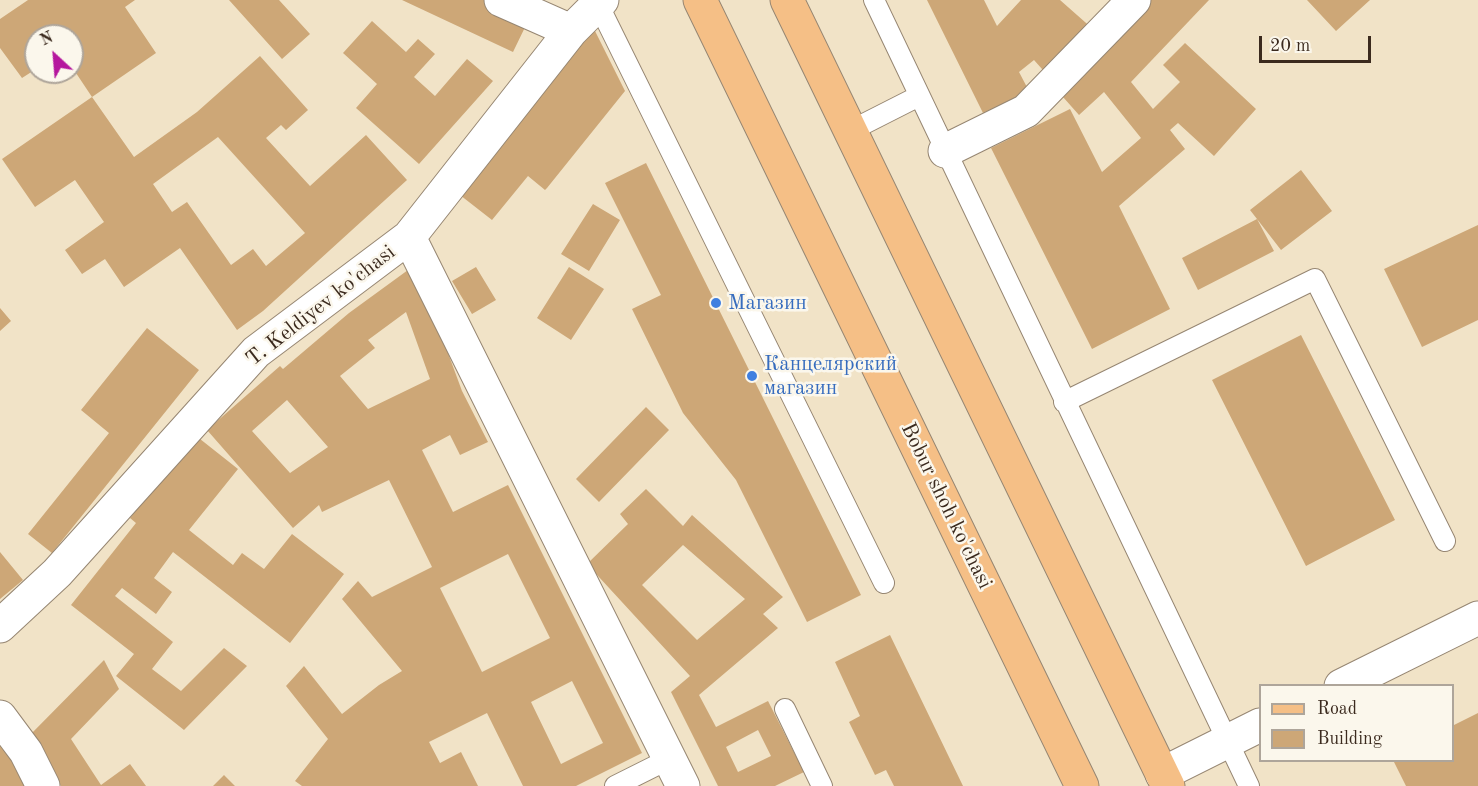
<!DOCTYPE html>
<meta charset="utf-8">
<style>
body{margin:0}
#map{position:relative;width:1478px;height:786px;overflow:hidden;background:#f1e3c7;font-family:"Old Standard TT",serif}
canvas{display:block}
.legend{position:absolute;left:1259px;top:684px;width:195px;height:78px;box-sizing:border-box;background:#fbf7ec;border:2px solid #aea59a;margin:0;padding:8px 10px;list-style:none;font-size:18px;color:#3b2a1e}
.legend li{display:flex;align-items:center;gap:12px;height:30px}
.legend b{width:30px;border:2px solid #aea59a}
.north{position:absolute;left:24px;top:24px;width:60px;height:60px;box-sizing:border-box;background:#fbf7ec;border:2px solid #aea59a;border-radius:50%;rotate:334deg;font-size:16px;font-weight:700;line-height:24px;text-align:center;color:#3b2a1e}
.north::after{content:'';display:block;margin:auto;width:21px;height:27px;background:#b5179e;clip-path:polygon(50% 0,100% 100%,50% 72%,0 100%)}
.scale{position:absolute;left:1259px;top:36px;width:112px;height:27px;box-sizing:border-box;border:3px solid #3b2a1e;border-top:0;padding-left:8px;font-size:18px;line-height:21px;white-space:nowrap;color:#3b2a1e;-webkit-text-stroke:4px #fbf7ec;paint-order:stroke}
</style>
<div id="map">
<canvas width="1478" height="786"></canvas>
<ul class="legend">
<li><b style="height:8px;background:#f5bf86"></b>Road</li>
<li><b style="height:16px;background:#cda777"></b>Building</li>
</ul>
<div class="north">N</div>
<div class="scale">20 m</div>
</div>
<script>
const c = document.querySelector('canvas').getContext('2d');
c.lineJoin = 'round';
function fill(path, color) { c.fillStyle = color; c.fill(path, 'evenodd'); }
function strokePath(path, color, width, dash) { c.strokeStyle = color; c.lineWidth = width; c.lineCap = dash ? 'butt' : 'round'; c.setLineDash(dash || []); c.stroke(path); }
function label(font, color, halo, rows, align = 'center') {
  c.font = font + ' "Old Standard TT",serif'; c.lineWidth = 5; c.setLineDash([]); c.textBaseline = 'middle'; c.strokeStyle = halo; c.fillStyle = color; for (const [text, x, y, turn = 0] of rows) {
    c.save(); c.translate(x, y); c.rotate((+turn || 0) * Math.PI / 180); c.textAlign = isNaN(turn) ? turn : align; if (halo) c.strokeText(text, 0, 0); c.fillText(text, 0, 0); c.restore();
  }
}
const building = new Path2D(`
 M 28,0 L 135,0 L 125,7 L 156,53 L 92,97 L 134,157 L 197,112 L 260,56 L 308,110 L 286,130 L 281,125 L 266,138 L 310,186 L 366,135 L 407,180 L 263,311 L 237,330 L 180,248 L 124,287 L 105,259 L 82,274 L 65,250 L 104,222 L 75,180 L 35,207 L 2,159 L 92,97 L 72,67 L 72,36 L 36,36 L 36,69 L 22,78 L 0,48 L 0,19 ZM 218,137 L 305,233 L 266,266 L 253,249 L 231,265 L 187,202 L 172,212 L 153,184 Z
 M 229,0 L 279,0 L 310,34 L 282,59 Z
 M 402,0 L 488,0 L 529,19 L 513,52 Z
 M 927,0 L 984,0 L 997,26 L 1021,0 L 1060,0 L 1094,30 L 1050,78 L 1034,60 L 1019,72 L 1029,91 L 983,113 Z
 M 1144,0 L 1209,0 L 1131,82 L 1153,109 L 1180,82 L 1163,65 L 1185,43 L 1256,109 L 1214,156 L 1178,123 L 1170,130 L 1185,149 L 1119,206 L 1170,309 L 1092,349 L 991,148 L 1070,109 L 1102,172 L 1141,138 L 1104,92 L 1079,115 L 1055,88 Z
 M 1307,0 L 1370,0 L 1336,31 Z
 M 372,21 L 406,52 L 418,39 L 435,54 L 414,77 L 435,96 L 467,59 L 493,81 L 419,164 L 356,108 L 377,84 L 343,53 Z
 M 593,27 L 625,91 L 547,188 L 545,190 L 528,176 L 492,220 L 460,195 Z
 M 646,163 L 861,595 L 807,622 L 736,480 L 683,413 L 632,309 L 661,295 L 605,183 Z
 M 1301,170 L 1332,211 L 1281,250 L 1257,219 L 1274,251 L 1198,290 L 1182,258 L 1257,219 L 1250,210 Z
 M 593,204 L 620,220 L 589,271 L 561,254 Z
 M 1478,225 L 1478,320 L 1422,347 L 1384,269 Z
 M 476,267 L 496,300 L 472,314 L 452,281 Z
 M 569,267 L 604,289 L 571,340 L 537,318 Z
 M 408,270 L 427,296 L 462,391 L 488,442 L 460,455 L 450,435 L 422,450 L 453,512 L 508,485 L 642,753 L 576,786 L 523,786 L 487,713 L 429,742 L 440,763 L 461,752 L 478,786 L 302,786 L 295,781 L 328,739 L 286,686 L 304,666 L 342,714 L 379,685 L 402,671 L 342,599 L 358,581 L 372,597 L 432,567 L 389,480 L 322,512 L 319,505 L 293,528 L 207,430 L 280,366 L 283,369 L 349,313 ZM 406,312 L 430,379 L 368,409 L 340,376 L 375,348 L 368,340 ZM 287,400 L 328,447 L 290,473 L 252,431 ZM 508,554 L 550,638 L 482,672 L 440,588 ZM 572,681 L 603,743 L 561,764 L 531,702 Z
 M 0,308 L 11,321 L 0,331 Z
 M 147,328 L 199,370 L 52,553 L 28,534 L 109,433 L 81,410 Z
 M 1301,335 L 1395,520 L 1306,566 L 1212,380 Z
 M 646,407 L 669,430 L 599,502 L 576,479 Z
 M 195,435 L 238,469 L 189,530 L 233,565 L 242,553 L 264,569 L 292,534 L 344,574 L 290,643 L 173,552 L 154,578 L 172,592 L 156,614 L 122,588 L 115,596 L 173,642 L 152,669 L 181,691 L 224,648 L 247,666 L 184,730 L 116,676 L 134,654 L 71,605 L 136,523 L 130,518 Z
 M 646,489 L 683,526 L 692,515 L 783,597 L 763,614 L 778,628 L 699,695 L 716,727 L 768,701 L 804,772 L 775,786 L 718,786 L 671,692 L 690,676 L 587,564 L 628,524 L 620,514 ZM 683,545 L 745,599 L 697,640 L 642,585 ZM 758,730 L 771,756 L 738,772 L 726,747 Z
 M 0,552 L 23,580 L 0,599 Z
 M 890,635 L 963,786 L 894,786 L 886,770 L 875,775 L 849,722 L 860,716 L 835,662 Z
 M 104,660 L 119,689 L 71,739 L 101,785 L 130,764 L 146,786 L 61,786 L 31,734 Z
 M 1478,713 L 1478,786 L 1406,786 L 1393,760 L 1452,760 L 1452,726 Z
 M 0,736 L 33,786 L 0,786 Z
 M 224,775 L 235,786 L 213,786 Z`);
const service = new Path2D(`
 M 874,0 L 1249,786
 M 598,4 L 884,583
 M 850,131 L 919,96
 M 1064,402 L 1315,279 L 1445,541
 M 785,709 L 822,786
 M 615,786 L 669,759`);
const minor = new Path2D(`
 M 501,0 L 571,31
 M 945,151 L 1026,111 L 1134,0
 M 409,237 L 683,786
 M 0,626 L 57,573 L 256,352 L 409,237 L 571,31 L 602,0
 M 1341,686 L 1478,618
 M 0,717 L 26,752 L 43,786
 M 1162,774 L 1260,725`);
const primary = new Path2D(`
 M 700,0 L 1082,786
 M 787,0 L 1168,786`);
const markers = [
 [716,303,6,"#3f7fe0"],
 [752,376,6,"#3f7fe0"]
];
const shopNames = [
 ["Магазин",728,303],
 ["Канцелярский",764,364],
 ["магазин",764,388]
];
const streetNames = [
 ["T. Keldiyev ko'chasi",321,306,-38],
 ["Bobur shoh ko'chasi",946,506,64]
];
fill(building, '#cda777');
strokePath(service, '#968672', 22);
strokePath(minor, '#968672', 35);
strokePath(primary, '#968672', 35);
strokePath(service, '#fff', 20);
strokePath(minor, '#fff', 33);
strokePath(primary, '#f5bf86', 33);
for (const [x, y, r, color] of markers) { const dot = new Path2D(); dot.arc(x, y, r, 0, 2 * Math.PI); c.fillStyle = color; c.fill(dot); strokePath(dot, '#fbf7ec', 2); }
label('21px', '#366cbe', '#fbf7ec', shopNames, 'left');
label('21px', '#3b2a1e', '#fbf7ec', streetNames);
</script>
